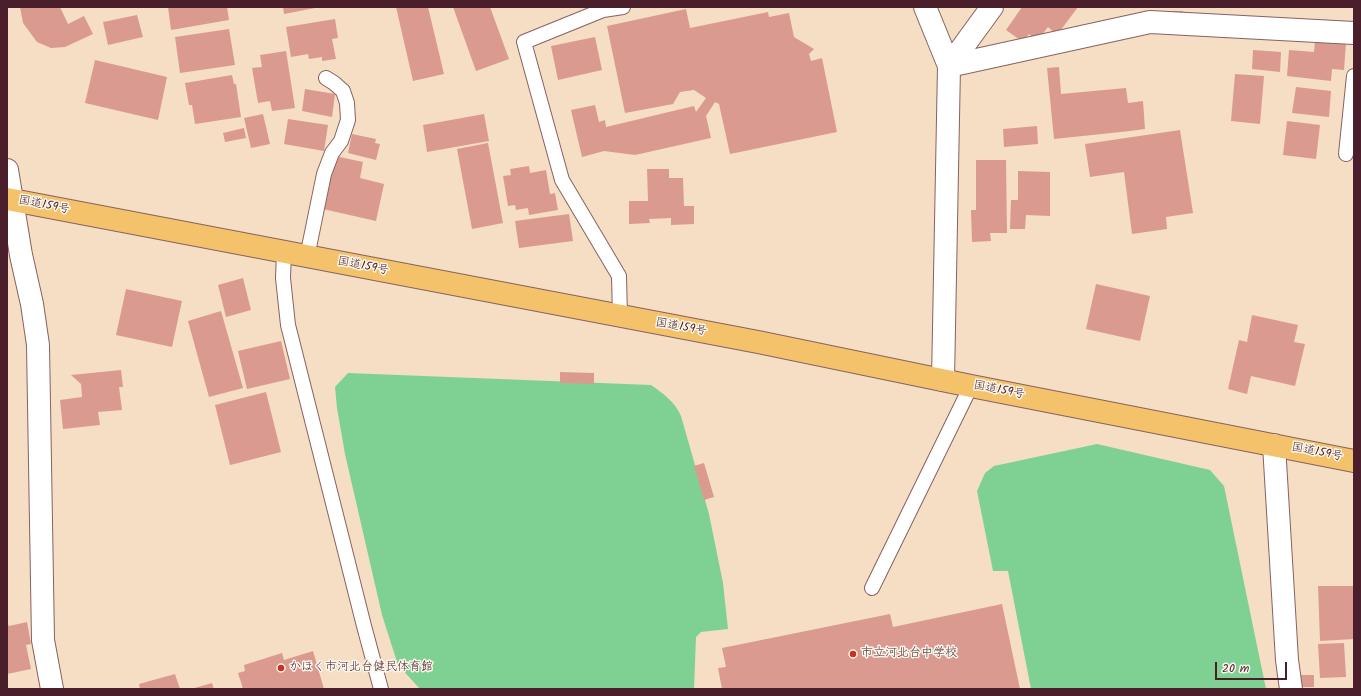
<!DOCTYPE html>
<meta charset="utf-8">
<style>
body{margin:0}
#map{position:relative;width:1361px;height:696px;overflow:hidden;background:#f5dec4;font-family:Kalam,sans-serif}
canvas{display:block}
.frame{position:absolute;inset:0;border:8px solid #4a1f2b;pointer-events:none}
.scale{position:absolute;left:1215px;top:662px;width:72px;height:18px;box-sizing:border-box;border:2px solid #4a1f2b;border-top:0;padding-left:5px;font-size:12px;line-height:14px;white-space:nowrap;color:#4a1f2b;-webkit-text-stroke:3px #fbf7ec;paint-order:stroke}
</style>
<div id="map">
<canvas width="1361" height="696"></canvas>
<div class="frame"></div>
<div class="scale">20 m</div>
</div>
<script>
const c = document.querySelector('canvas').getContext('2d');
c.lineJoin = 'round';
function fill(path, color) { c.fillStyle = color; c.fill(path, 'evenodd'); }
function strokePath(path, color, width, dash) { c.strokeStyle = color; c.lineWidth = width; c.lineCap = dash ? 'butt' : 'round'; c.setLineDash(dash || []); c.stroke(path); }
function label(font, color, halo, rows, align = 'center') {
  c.font = font + ' Kalam,"Klee One",sans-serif'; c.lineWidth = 3; c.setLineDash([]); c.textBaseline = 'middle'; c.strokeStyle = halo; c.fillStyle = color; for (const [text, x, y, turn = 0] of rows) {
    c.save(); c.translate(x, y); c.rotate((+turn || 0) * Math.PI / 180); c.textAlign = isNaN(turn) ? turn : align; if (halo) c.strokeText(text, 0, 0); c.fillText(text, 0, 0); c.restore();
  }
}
const green = new Path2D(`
 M 348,373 L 651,385 C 664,394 675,402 681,416 L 709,514 L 723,583 L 728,629 L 701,632 L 696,637 L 694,689 L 420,689 L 398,665 L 382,615 L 345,454 L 337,408 L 335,387 Z
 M 1097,444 L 1210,470 L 1224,486 L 1266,689 L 1031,689 L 1008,571 L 993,571 L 977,491 L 985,473 L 994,466 Z`);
const building = new Path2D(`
 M 20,7 L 60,7 L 68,24 L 84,16 L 93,34 L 65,47 L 51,48 L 37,42 L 23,23 Z
 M 168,7 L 227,7 L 229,20 L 171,30 Z
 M 283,7 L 315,7 L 315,8 L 284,14 Z
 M 396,7 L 428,7 L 444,74 L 413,81 Z
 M 453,7 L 490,7 L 509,59 L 476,71 Z
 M 1022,7 L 1078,7 L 1057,35 L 1048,27 L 1037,41 L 1029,34 L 1023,42 L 1006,30 Z
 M 686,9 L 690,28 L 768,12 L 769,17 L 789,13 L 794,37 L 814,49 L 809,54 L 811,61 L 822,58 L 837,132 L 730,154 L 719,104 L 715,102 L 706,116 L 711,138 L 635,155 L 604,151 L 582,157 L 571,110 L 595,105 L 599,122 L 605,120 L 606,127 L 694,106 L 696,112 L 706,98 L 694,90 L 680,92 L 673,104 L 625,113 L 607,26 Z
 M 1169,11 L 1183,11 L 1183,16 L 1169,16 Z
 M 137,15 L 143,37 L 108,45 L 103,22 Z
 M 335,19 L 338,38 L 332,39 L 336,59 L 322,61 L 322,57 L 309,59 L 308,54 L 291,57 L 286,27 Z
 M 229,29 L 235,65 L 180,73 L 175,37 Z
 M 595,37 L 602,70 L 558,80 L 551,46 Z
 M 1315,40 L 1346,43 L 1344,70 L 1332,69 L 1331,81 L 1287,76 L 1289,50 L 1314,52 Z
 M 1253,50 L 1281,52 L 1280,72 L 1252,69 Z
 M 286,51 L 295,108 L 272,111 L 270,101 L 258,103 L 252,68 L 262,67 L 260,55 Z
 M 95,60 L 167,77 L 158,120 L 85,103 Z
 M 1059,67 L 1061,94 L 1126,88 L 1128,103 L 1143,101 L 1145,129 L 1130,131 L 1054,139 L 1047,68 Z
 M 1235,74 L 1264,76 L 1260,124 L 1231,121 Z
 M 232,75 L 234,84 L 236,84 L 241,117 L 195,124 L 192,105 L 189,105 L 185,83 Z
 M 1296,87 L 1331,91 L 1329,117 L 1292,113 Z
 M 305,89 L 335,94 L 332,117 L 302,111 Z
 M 263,114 L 270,144 L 251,148 L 244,118 Z
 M 484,114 L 489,141 L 427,152 L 423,125 Z
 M 288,119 L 328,125 L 324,151 L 284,144 Z
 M 1287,121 L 1320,125 L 1316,159 L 1283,155 Z
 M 1037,126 L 1038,144 L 1004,147 L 1003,129 Z
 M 244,128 L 246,138 L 225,142 L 223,133 Z
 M 1180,130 L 1193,213 L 1166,217 L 1167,229 L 1132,234 L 1124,172 L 1090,177 L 1085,144 Z
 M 352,134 L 376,139 L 375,143 L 380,144 L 376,160 L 348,153 Z
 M 488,143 L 503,223 L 472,229 L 457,149 Z
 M 335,156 L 363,162 L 360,178 L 384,184 L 376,221 L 323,209 Z
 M 976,160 L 1006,160 L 1007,233 L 990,233 L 991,241 L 972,242 L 971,210 L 976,210 Z
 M 529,166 L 530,173 L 546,170 L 550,194 L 555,193 L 558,210 L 529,215 L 528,208 L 516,210 L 515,205 L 508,206 L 503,176 L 511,175 L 510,169 Z
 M 647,169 L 669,169 L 669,178 L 683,178 L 684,206 L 694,206 L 694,224 L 671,225 L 671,218 L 649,219 L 650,223 L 629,224 L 629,201 L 648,201 Z
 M 1018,171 L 1050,172 L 1050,216 L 1026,215 L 1025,229 L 1010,229 L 1011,200 L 1018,200 Z
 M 569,214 L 573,241 L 519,248 L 515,221 Z
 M 243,278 L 251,310 L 226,317 L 218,285 Z
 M 1096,284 L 1150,296 L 1140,341 L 1086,329 Z
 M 126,289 L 182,301 L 172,347 L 116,335 Z
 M 221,311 L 243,388 L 209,397 L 188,321 Z
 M 1252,315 L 1298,325 L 1294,342 L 1305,344 L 1295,386 L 1251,376 L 1247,394 L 1228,389 L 1239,340 L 1247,342 Z
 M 281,341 L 290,379 L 247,389 L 238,351 Z
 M 121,370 L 123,387 L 119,387 L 122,410 L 98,412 L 100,425 L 63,429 L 60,400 L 82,397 L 81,384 L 71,375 Z
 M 560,372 L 594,373 L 594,384 L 560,383 Z
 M 266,392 L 281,452 L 230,465 L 215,405 Z
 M 704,463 L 714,497 L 704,500 L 694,466 Z
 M 1318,586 L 1354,586 L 1354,639 L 1320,641 Z
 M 1002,604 L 1020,689 L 722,689 L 718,668 L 726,667 L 722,648 L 890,614 L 893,627 Z
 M 27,622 L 31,644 L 26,645 L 31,669 L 7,674 L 7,623 L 9,626 Z
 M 1344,643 L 1346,677 L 1320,678 L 1318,644 Z
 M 313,651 L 324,689 L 243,689 L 238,673 L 245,671 L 244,665 L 282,653 L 284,660 Z
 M 175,674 L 180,689 L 140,689 L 139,684 Z
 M 1301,675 L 1314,675 L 1314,687 L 1301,687 Z
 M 212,683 L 214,689 L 191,689 Z`);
const lane = new Path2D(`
 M 1346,154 L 1354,76
 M 284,252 L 283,278 L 288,325 L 364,626 L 381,689
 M 307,257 L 324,174 L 332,153 L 341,141 L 348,120 L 347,103 L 343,91 L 334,83 L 326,78
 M 620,317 L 619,276 L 562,180 L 524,42 L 603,10 L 623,7
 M 872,588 L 971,386`);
const street = new Path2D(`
 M 925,7 L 949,66 L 1150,22 L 1354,33
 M 7,170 L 21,255 L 32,304 L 38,345 L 43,640 L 52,689
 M 943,380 L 949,66 L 992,7
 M 1274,445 L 1287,660 L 1291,689`);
const highway = new Path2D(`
 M 7,199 L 758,342 L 971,386 L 1354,461`);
const markers = [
 [853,654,4,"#c8321e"],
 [281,668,4,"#c8321e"]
];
const streetNames = [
 ["国道159号",44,206,11],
 ["国道159号",363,267,11],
 ["国道159号",681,328,10],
 ["国道159号",999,391,11],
 ["国道159号",1317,453,11]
];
const poiNames = [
 ["市立河北台中学校",861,654],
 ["かほく市河北台健民体育館",289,668]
];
fill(green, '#7fd193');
fill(building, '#db9a90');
strokePath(lane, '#866261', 16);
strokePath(street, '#866261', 24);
strokePath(highway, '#866261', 24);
strokePath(lane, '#fff', 14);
strokePath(street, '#fff', 22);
strokePath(highway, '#f4c26a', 22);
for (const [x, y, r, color] of markers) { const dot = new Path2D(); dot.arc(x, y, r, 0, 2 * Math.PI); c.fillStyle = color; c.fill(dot); strokePath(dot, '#fbf7ec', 1.5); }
label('12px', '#4a1f2b', '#fbf7ec', streetNames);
label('12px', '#4a1f2b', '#fbf7ec', poiNames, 'left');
</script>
